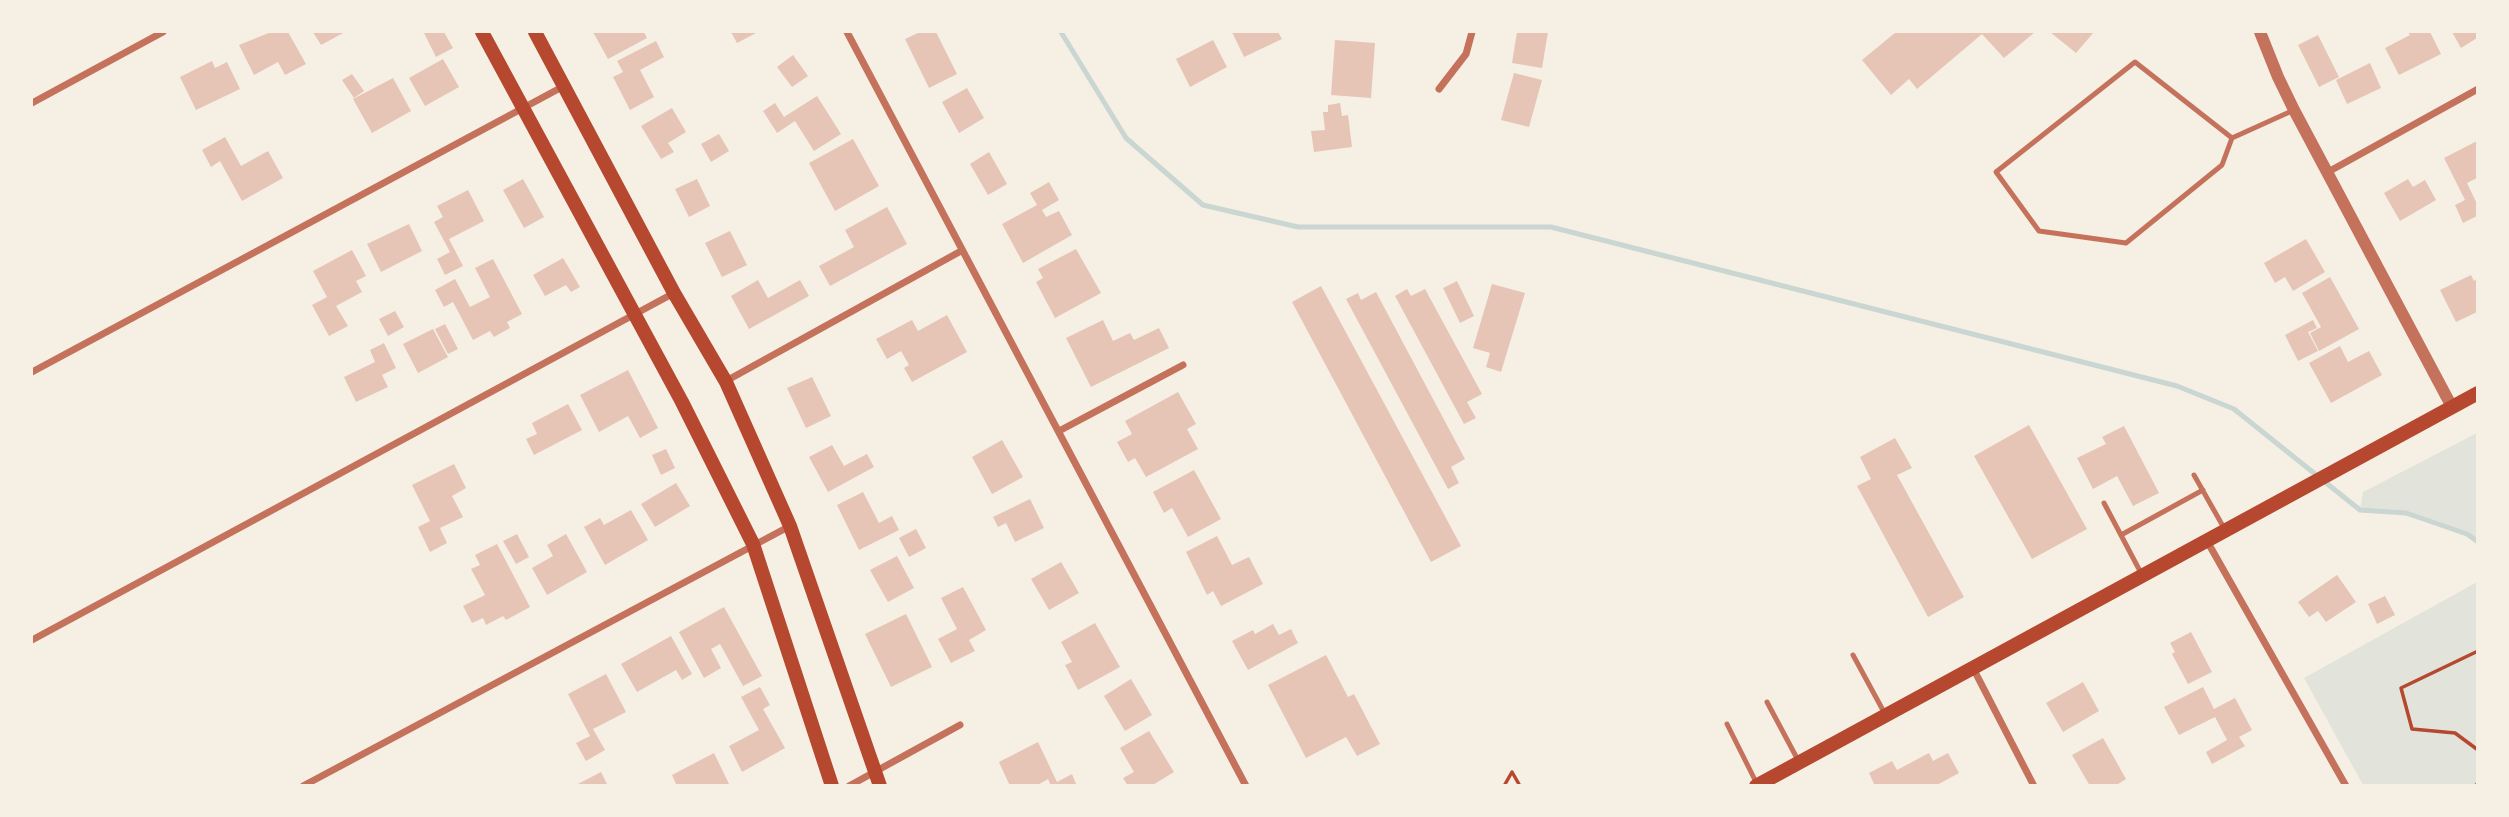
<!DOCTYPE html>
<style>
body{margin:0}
#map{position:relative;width:2509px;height:817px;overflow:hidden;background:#f6efe4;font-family:"IBM Plex Sans",sans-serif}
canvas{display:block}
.frame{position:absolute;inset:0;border:33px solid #f6efe4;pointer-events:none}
</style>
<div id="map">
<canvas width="2509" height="817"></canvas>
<div class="frame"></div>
</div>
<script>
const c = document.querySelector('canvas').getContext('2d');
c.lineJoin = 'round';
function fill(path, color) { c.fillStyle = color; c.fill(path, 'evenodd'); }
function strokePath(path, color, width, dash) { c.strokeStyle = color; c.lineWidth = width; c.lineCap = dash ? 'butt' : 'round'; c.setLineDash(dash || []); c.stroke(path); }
const green = new Path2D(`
 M 2477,433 L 2477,542 C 2443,519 2400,513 2360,510 L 2363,492 Z
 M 2477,582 L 2477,785 L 2363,785 L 2304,678 Z`);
const stream = new Path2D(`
 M 1061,32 L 1126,138 L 1203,205 L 1298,227 L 1551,227 L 2177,386 L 2234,409 L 2360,510 L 2406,513 L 2467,534 L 2478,542`);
const building = new Path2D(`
 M 271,32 L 288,32 L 306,64 L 285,75 L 278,62 L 254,75 L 239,45 Z
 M 313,32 L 345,32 L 321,45 Z
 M 428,32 L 444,32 L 453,48 L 436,57 L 424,33 Z
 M 593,32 L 644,32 L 647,38 L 608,59 Z
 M 731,32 L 758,32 L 737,43 Z
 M 920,32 L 936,32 L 957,74 L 929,88 L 905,39 Z
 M 1232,32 L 1278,32 L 1282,39 L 1244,57 Z
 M 1517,32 L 1548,32 L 1542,68 L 1512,63 Z
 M 1896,32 L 2035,32 L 2004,58 L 1982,34 L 1917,89 L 1909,79 L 1891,95 L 1862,60 Z
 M 2050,32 L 2094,32 L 2076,53 Z
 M 2408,32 L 2430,32 L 2441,54 L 2399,75 L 2385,48 L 2410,35 Z
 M 2452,32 L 2477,32 L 2477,38 L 2461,48 Z
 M 2318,35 L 2339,77 L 2319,87 L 2298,45 Z
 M 1213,40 L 1227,67 L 1190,87 L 1176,59 Z
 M 1335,40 L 1375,43 L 1371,98 L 1331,95 Z
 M 656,41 L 664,57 L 640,70 L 654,97 L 630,110 L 613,77 L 623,72 L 617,61 Z
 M 793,55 L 808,76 L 792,87 L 777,67 Z
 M 443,59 L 459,87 L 425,106 L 409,78 Z
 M 212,61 L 215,68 L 227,62 L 240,89 L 196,110 L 180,77 Z
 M 2370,63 L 2381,88 L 2347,104 L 2336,80 Z
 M 1514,73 L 1542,80 L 1529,127 L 1501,120 Z
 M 352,74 L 364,91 L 354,98 L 342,80 Z
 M 393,78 L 411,111 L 372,133 L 353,99 Z
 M 967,88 L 984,118 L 959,133 L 942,102 Z
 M 817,96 L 841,134 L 814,151 L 795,121 L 777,133 L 763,111 L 775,103 L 784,117 Z
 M 1340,103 L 1342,116 L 1348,115 L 1352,147 L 1314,152 L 1311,131 L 1325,130 L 1323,112 L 1328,112 L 1328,105 Z
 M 672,108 L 686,132 L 668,143 L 674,152 L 661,159 L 641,126 Z
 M 719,134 L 729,151 L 711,162 L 701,144 Z
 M 225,137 L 241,166 L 268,151 L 283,178 L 242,201 L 220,161 L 211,167 L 202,150 Z
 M 853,139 L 879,186 L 835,211 L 809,163 Z
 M 2477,141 L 2477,178 L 2467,183 L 2477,204 L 2477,216 L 2463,223 L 2455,205 L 2465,200 L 2444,158 Z
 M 989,152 L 1007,184 L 988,195 L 970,164 Z
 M 523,179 L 544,217 L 524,228 L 503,190 Z
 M 697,179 L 710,206 L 689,217 L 675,189 Z
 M 2408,179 L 2413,187 L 2425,180 L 2436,200 L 2400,221 L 2384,193 Z
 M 1049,182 L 1059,200 L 1042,210 L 1046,217 L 1059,211 L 1072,235 L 1023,263 L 1002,224 L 1037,205 L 1030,193 Z
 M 468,190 L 484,221 L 449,239 L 463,266 L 445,275 L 437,259 L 450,252 L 434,222 L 443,217 L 437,206 Z
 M 887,207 L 907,244 L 830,286 L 819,266 L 854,247 L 845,230 Z
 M 409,224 L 422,251 L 381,272 L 367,244 Z
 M 730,231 L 747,265 L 722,277 L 705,243 Z
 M 2306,239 L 2325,272 L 2293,291 L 2285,277 L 2275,283 L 2264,263 Z
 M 1076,249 L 1101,293 L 1055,318 L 1036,282 L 1043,278 L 1038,269 Z
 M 352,250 L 366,276 L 356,281 L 362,292 L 336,306 L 348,326 L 329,336 L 312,305 L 327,297 L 313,271 Z
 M 563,258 L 580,287 L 571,292 L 566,285 L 545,296 L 533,275 Z
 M 493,259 L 522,314 L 507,322 L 510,328 L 494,337 L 490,331 L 473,340 L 453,302 L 444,307 L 435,290 L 455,279 L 470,307 L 490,297 L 475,268 Z
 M 2471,275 L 2474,281 L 2477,279 L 2477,312 L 2456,322 L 2440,290 Z
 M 2330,277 L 2359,329 L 2319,351 L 2310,333 L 2321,327 L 2302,293 Z
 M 758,280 L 768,298 L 800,280 L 809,296 L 749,329 L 731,296 Z
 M 1457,281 L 1474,316 L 1460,323 L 1443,288 Z
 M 1492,284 L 1525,293 L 1501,372 L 1486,367 L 1490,353 L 1473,348 Z
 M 1321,286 L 1461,546 L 1431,562 L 1292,302 Z
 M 1407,289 L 1411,296 L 1425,289 L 1482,394 L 1467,402 L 1476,418 L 1464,424 L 1395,296 Z
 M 1376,292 L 1465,459 L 1451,467 L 1459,483 L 1448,489 L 1346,299 L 1358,293 L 1361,300 Z
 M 395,311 L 404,327 L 388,336 L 379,319 Z
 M 947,315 L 967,352 L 912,382 L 904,368 L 909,365 L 901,351 L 887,359 L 876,339 L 912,320 L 918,331 Z
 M 1103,320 L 1113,341 L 1130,333 L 1134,340 L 1159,328 L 1169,348 L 1091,387 L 1066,338 Z
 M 2313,320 L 2317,328 L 2308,332 L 2318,351 L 2298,361 L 2285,335 Z
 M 445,324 L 458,349 L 448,354 L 435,329 Z
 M 433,329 L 448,357 L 418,373 L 403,344 Z
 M 384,343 L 396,368 L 382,375 L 388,387 L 356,402 L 344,377 L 375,362 L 370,350 Z
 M 2340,346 L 2348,362 L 2369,351 L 2382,375 L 2331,403 L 2309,363 Z
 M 628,370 L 658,428 L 640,438 L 628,416 L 599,432 L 580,395 Z
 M 812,377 L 831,416 L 806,428 L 787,388 Z
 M 1178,392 L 1196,424 L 1187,429 L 1198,449 L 1146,477 L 1135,458 L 1128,462 L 1117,442 L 1132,434 L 1125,421 Z
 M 568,404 L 582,430 L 534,455 L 526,439 L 537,434 L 532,423 Z
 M 2029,425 L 2087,529 L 2032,559 L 1974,456 Z
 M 2124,426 L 2159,493 L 2133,506 L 2117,476 L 2093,489 L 2077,458 L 2106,444 L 2102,437 Z
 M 1895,438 L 1912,468 L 1897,475 L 1964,597 L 1928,617 L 1857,486 L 1871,479 L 1860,457 Z
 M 1002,440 L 1023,477 L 992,494 L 972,457 Z
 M 832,445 L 844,466 L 867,454 L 874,467 L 828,492 L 809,457 Z
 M 666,449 L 675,468 L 661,475 L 652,455 Z
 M 454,464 L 466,488 L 452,496 L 463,517 L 440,528 L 447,543 L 430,552 L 418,527 L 430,521 L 412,485 Z
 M 1194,470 L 1221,519 L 1188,537 L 1172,508 L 1164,513 L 1153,492 Z
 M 676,483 L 690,506 L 655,527 L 641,504 Z
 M 863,492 L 879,523 L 892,516 L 899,530 L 859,550 L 837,505 Z
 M 1030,499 L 1044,528 L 1015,542 L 1006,523 L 998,527 L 993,517 Z
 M 631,510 L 648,540 L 605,565 L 584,527 L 600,518 L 604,525 Z
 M 916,529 L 926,548 L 909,557 L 899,538 Z
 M 517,534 L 529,557 L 516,564 L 503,541 Z
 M 566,534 L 587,572 L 547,595 L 532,568 L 553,556 L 547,545 Z
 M 1217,536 L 1232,565 L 1249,557 L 1263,584 L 1221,606 L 1213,591 L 1207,595 L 1186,552 Z
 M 497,544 L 530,607 L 506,620 L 503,616 L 486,625 L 483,618 L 472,623 L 463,606 L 485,595 L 471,569 L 480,565 L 475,555 Z
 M 897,556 L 914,588 L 888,602 L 870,570 Z
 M 1061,562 L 1079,593 L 1049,610 L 1031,579 Z
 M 2337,575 L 2356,602 L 2326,622 L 2318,611 L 2309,617 L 2298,602 Z
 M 963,587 L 986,630 L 969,640 L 975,651 L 951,663 L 938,639 L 957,629 L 941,598 Z
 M 2385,596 L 2395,615 L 2377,624 L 2368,604 Z
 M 724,607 L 762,676 L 743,686 L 720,644 L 711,649 L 721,668 L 704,678 L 679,632 Z
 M 906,614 L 932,667 L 891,687 L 865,634 Z
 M 1095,623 L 1120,667 L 1078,690 L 1065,665 L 1072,662 L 1061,642 Z
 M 1273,624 L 1279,635 L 1291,629 L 1298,643 L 1248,670 L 1232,641 L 1253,630 L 1255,634 Z
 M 2191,632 L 2212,672 L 2188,684 L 2172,654 L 2175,652 L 2170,643 Z
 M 671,636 L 692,674 L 682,680 L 676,670 L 637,692 L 621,664 Z
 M 1326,655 L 1348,697 L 1354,694 L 1380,744 L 1357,756 L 1346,737 L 1306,758 L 1268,685 Z
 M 606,674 L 626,712 L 593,729 L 605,750 L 586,761 L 576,743 L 590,736 L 568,694 Z
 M 1131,679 L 1152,715 L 1125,731 L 1104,696 Z
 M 2083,682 L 2099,711 L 2063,732 L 2046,703 Z
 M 760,687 L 770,705 L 763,709 L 785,748 L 742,772 L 729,746 L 759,730 L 741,697 Z
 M 2203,687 L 2214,709 L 2235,698 L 2252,730 L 2239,737 L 2245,746 L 2212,764 L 2206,752 L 2227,740 L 2215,717 L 2179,735 L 2164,707 Z
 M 1149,731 L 1174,772 L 1151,786 L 1128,786 L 1123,778 L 1134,772 L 1120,748 Z
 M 2103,738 L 2126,779 L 2115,786 L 2090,786 L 2072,755 Z
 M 1038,742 L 1057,782 L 1072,774 L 1077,786 L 1051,786 L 1048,779 L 1036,786 L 1010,786 L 999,762 Z
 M 714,753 L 729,784 L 677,786 L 672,775 Z
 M 1929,753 L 1933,761 L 1948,753 L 1959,773 L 1935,786 L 1875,786 L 1869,773 L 1892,761 L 1897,770 Z
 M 601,772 L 608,786 L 579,786 L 578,784 Z`);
const path = new Path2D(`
 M 2478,651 L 2401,688 L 2412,729 L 2455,733 L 2478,750
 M 1504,786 L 1512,772 L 1520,786`);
const service = new Path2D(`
 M 2232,138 L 2135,62 L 1996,172 L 2039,231 L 2126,243 L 2222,165 L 2232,138 L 2294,110
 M 2194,475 L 2224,528
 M 2104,503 L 2141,573
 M 2121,535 L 2203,490
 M 1853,655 L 1885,714
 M 1767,702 L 1799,762
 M 1727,724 L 1757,784
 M 2476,786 L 2478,784`);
const minor = new Path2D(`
 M 847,32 C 978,284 1113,534 1246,786
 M 1439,89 L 1466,54 L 1472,32
 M 32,103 L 163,32
 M 2328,172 L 2478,89
 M 32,372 L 564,86
 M 726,381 L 961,251
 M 1059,431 L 1183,365
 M 2207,541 L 2346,786
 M 32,640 L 674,293
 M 1973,668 L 2034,786
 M 303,786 L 790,526
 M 849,786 L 960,725`);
const tertiary = new Path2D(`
 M 2260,32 L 2278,77 L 2294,110 L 2452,407`);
const secondary = new Path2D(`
 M 482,32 L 682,402 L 753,544 L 832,786
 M 535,32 L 674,293 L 726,382 L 790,526 L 880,786
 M 1756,786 L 2478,393`);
fill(green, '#e2e4dc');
strokePath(stream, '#c9d6d2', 5);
fill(building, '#e6c5b7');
strokePath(path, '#b5482f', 3.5);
strokePath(service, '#c5725c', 5);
strokePath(minor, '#c5725c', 7);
strokePath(tertiary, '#c5725c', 12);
strokePath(secondary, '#b5482f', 14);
</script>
